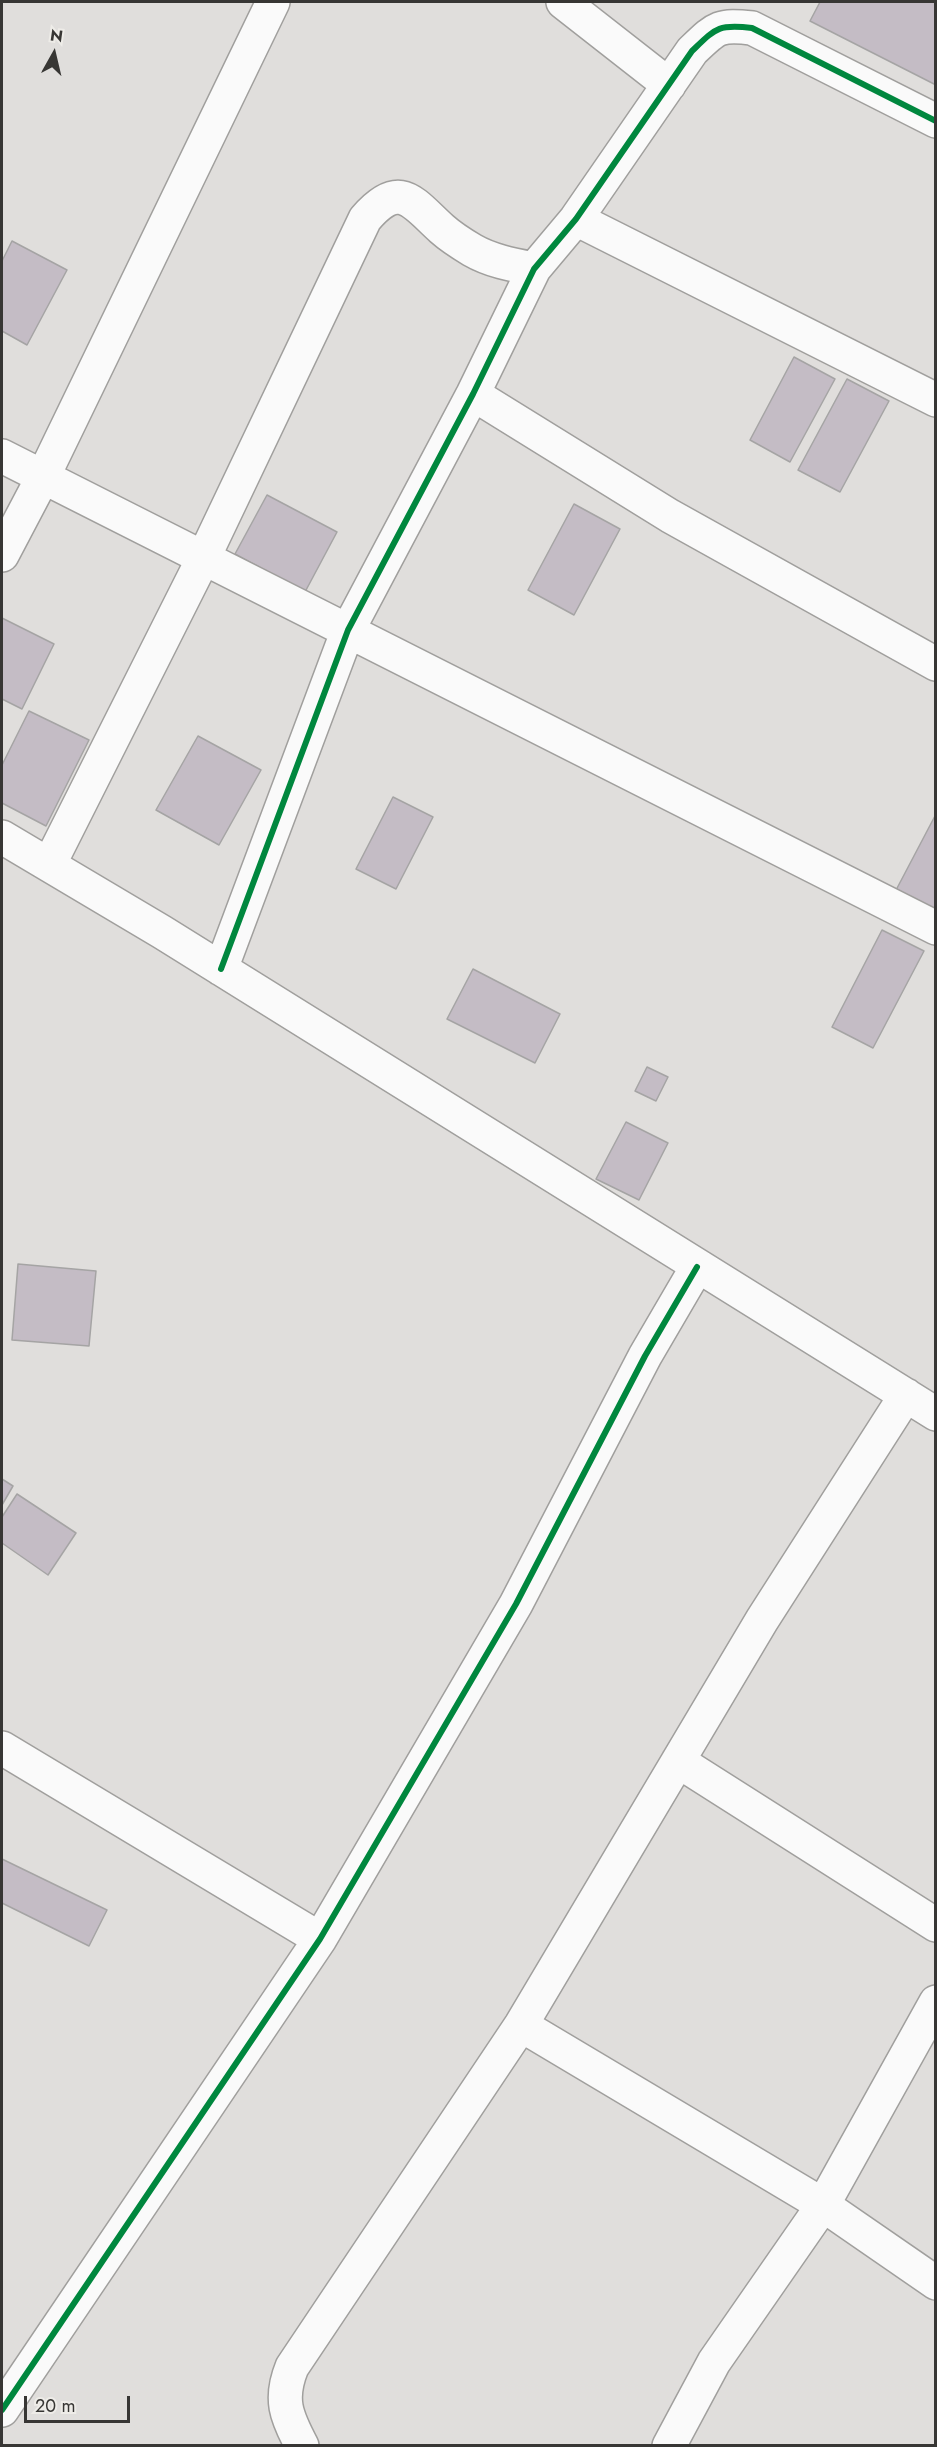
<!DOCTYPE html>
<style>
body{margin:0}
#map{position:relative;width:937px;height:2447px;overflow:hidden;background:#e0dedc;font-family:Jost,sans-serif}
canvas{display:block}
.frame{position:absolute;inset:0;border:3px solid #373634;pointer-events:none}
.north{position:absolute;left:24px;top:24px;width:60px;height:60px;-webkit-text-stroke:4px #eeece8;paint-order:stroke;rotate:8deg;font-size:16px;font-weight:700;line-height:24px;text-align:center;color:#373634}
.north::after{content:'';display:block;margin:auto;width:21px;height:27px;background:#373634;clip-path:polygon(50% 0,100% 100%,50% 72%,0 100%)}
.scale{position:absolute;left:24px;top:2396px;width:106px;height:27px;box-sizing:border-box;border:3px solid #373634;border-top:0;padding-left:8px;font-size:18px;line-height:21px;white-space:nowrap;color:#373634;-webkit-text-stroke:4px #eeece8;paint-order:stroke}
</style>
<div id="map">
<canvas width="937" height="2447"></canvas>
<div class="frame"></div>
<div class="north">N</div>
<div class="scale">20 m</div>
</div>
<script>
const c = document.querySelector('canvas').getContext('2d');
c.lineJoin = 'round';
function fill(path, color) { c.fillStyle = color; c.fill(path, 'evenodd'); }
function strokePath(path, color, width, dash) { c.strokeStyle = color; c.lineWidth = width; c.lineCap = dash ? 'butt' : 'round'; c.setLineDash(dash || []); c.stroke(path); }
const building = new Path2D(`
 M 820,2 L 936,2 L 936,85 L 810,21 Z
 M 12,241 L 67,270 L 27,345 L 2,331 L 2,261 Z
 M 794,357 L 835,379 L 790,462 L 750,440 Z
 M 847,379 L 889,401 L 840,492 L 798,470 Z
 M 267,495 L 337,532 L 305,592 L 235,554 Z
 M 574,504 L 620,529 L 574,615 L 528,590 Z
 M 2,618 L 54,644 L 22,709 L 2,699 Z
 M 29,711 L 89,740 L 46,826 L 2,803 L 2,765 Z
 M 198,736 L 261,770 L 219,845 L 156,810 Z
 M 393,797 L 433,817 L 396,889 L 356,869 Z
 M 936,814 L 936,913 L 895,892 Z
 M 882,930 L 924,951 L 873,1048 L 832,1027 Z
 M 473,969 L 560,1014 L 535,1063 L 447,1019 Z
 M 647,1067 L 668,1077 L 656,1101 L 635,1091 Z
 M 626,1122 L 668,1143 L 639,1200 L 596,1179 Z
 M 18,1264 L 96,1271 L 89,1346 L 12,1340 Z
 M 2,1479 L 13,1486 L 2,1505 Z
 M 17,1494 L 76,1533 L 48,1575 L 2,1543 L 2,1517 Z
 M 2,1859 L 107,1910 L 89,1946 L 2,1903 Z`);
const minor = new Path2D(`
 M 563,2 L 669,85
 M 576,219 L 936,400
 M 473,394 L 670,516 L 936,664
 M 2,456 L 936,928
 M 2,555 L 43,477 L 273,2
 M 2,837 L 162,932 L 936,1414
 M 49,865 L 203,559 L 365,219 C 400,178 413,203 442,229 C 451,237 462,244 472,250 C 491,261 513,265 534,269
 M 221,969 L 348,630 L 473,394 L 534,269 L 576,219 L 692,51 C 716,28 718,24 752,28 L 936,121
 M 2,1748 L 320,1939
 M 678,1761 L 936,1925
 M 521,2025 L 823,2205 L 936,2283
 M 2,2410 L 320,1939 L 516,1604 L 645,1356 L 697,1267
 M 302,2446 C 286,2416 279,2399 292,2367 L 521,2025 L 762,1620 L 906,1395
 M 669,2446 L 714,2362 L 823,2205 L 936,2002`);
const cycleway = new Path2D(`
 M 221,969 L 348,630 L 473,394 L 534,269 L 576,219 L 692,51 C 716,28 718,24 752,28 L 936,121
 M 2,2410 L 320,1939 L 516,1604 L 645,1356 L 697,1267`);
fill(building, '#c4bcc5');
strokePath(building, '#a5a4a4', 1.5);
strokePath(minor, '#a09f9d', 36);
strokePath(minor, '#fafafa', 33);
strokePath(cycleway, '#00873e', 6);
</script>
